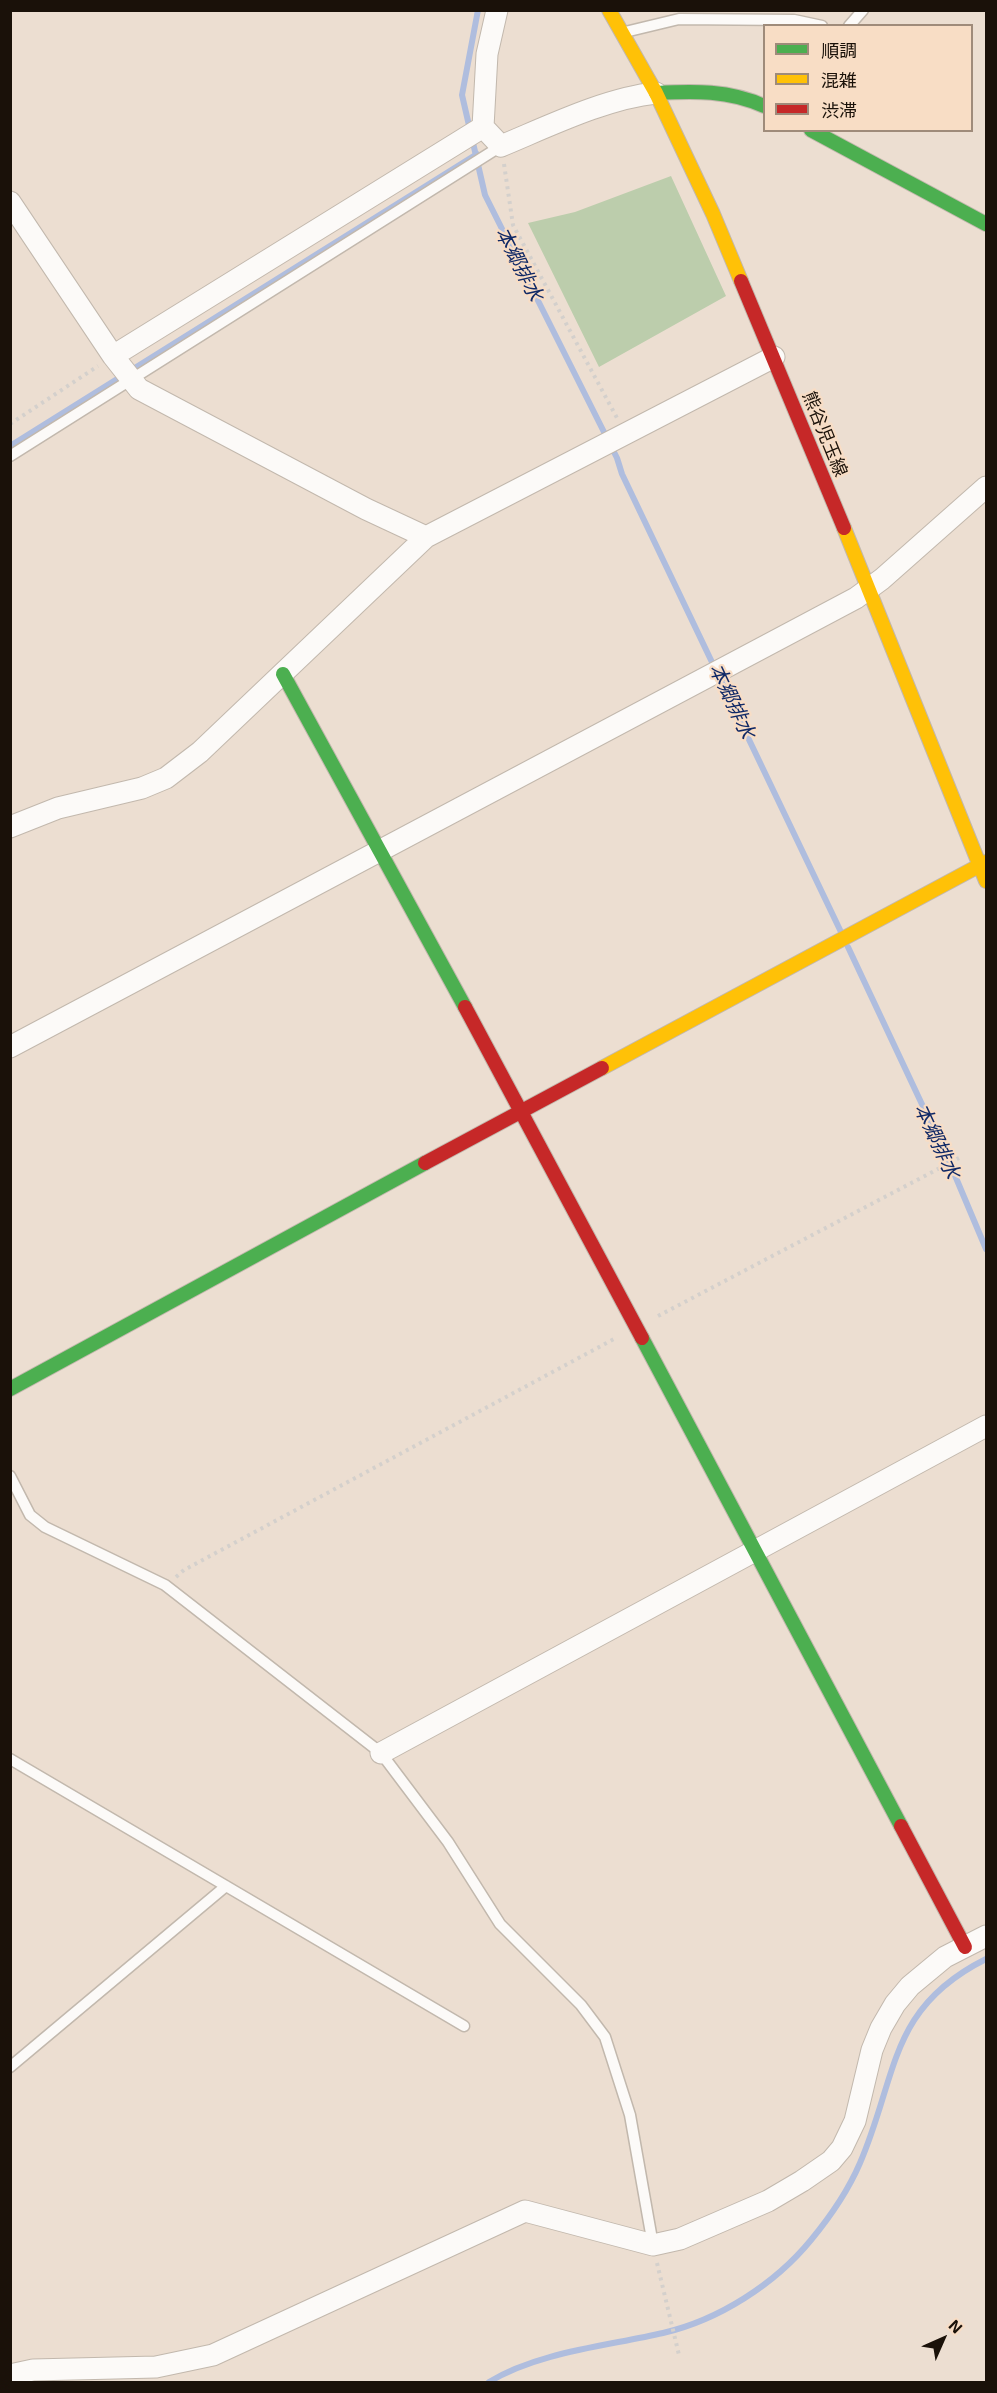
<!DOCTYPE html>
<meta charset="utf-8">
<style>
body{margin:0}
#map{position:relative;width:997px;height:2393px;overflow:hidden;background:#ecded1;font-family:"Exo 2","Noto Sans JP",sans-serif}
canvas{display:block}
.frame{position:absolute;inset:0;border:12px solid #1a1109;pointer-events:none}
.legend{position:absolute;left:763px;top:24px;width:210px;height:108px;box-sizing:border-box;background:#f8ddc5;border:2px solid #9f8b7a;margin:0;padding:8px 10px;list-style:none;font-size:18px;color:#1a1109}
.legend li{display:flex;align-items:center;gap:12px;height:30px}
.legend b{width:30px;border:2px solid #9f8b7a}
.north{position:absolute;left:913px;top:2309px;width:60px;height:60px;-webkit-text-stroke:4px #f8ddc5;paint-order:stroke;rotate:45deg;font-size:16px;font-weight:700;line-height:24px;text-align:center;color:#1a1109}
.north::after{content:'';display:block;margin:auto;width:21px;height:27px;background:#1a1109;clip-path:polygon(50% 0,100% 100%,50% 72%,0 100%)}
</style>
<div id="map">
<canvas width="997" height="2393"></canvas>
<div class="frame"></div>
<ul class="legend">
<li><b style="height:8px;background:#4caf50"></b>順調</li>
<li><b style="height:8px;background:#ffc107"></b>混雑</li>
<li><b style="height:8px;background:#c62828"></b>渋滞</li>
</ul>
<div class="north">N</div>
</div>
<script>
const c = document.querySelector('canvas').getContext('2d');
c.lineJoin = 'round';
function fill(path, color) { c.fillStyle = color; c.fill(path, 'evenodd'); }
function strokePath(path, color, width, dash) { c.strokeStyle = color; c.lineWidth = width; c.lineCap = dash ? 'butt' : 'round'; c.setLineDash(dash || []); c.stroke(path); }
function label(font, color, halo, rows, align = 'center') {
  c.font = font + ' "Exo 2","Noto Sans JP",sans-serif'; c.lineWidth = 4.5; c.setLineDash([]); c.textBaseline = 'middle'; c.strokeStyle = halo; c.fillStyle = color; for (const [text, x, y, turn = 0] of rows) {
    c.save(); c.translate(x, y); c.rotate((+turn || 0) * Math.PI / 180); c.textAlign = isNaN(turn) ? turn : align; if (halo) c.strokeText(text, 0, 0); c.fillText(text, 0, 0); c.restore();
  }
}
const forest = new Path2D(`
 M 671,176 L 726,296 L 599,367 L 528,223 L 575,212 Z`);
const stream = new Path2D(`
 M 478,10 L 462,95 L 485,195 L 617,458 L 622,474 L 841,932
 M 10,446 L 477,154
 M 848,947 L 951,1166 L 986,1249
 M 489,2382 C 538,2352 607,2346 663,2333 C 719,2320 775,2284 811,2240 C 830,2217 848,2191 860,2163 C 898,2075 888,2008 986,1959`);
const path = new Path2D(`
 M 504,164 L 513,225 L 617,418
 M 10,424 L 98,366
 M 658,1316 L 959,1158
 M 176,1577 L 184,1570 L 614,1339
 M 657,2263 L 679,2355`);
const lane = new Path2D(`
 M 849,26 L 863,10
 M 625,32 L 679,19 L 794,20 L 822,26
 M 10,456 L 501,146
 M 10,1476 L 30,1515 L 45,1527 L 165,1585 L 381,1753 L 448,1842 L 500,1924 L 581,2005 L 605,2037 L 630,2115 L 653,2245
 M 10,1759 L 464,2026
 M 10,2067 L 226,1886`);
const street = new Path2D(`
 M 497,10 L 487,54 L 483,127 L 501,146 C 547,127 606,98 656,93
 M 10,202 L 113,356 L 139,389 L 366,509 L 426,537
 M 113,356 L 483,127
 M 10,827 L 58,808 L 142,788 L 166,778 L 200,752 L 426,537 L 774,357
 M 10,1047 L 856,598 L 882,579 L 986,487
 M 381,1753 L 986,1426
 M 10,2375 L 33,2370 L 156,2367 L 213,2355 L 525,2211 L 653,2245 L 680,2239 L 768,2201 L 802,2181 L 831,2161 L 842,2148 L 855,2121 L 872,2050 L 881,2028 L 895,2004 L 910,1986 L 945,1957 L 986,1936`);
const fast = new Path2D(`
 M 656,93 C 694,91 729,90 764,106
 M 811,130 L 986,224
 M 283,674 L 465,1007
 M 642,1338 L 901,1826
 M 10,1389 L 425,1163`);
const slow = new Path2D(`
 M 609,10 L 656,93 L 713,214 L 741,281
 M 844,528 L 986,881
 M 602,1068 L 986,862`);
const jam = new Path2D(`
 M 741,281 L 844,528
 M 465,1007 L 642,1338
 M 425,1163 L 602,1068
 M 901,1826 L 965,1947`);
const streetNames = [
 ["熊谷児玉線",825,434,68]
];
const waterNames = [
 ["本郷排水",519,264,63],
 ["本郷排水",732,701,65],
 ["本郷排水",937,1141,65]
];
fill(forest, '#bccdac');
strokePath(stream, '#afbdde', 6);
strokePath(lane, '#c2b8ad', 13);
strokePath(street, '#c2b8ad', 23);
strokePath(fast, '#c2b8ad', 16);
strokePath(slow, '#c2b8ad', 16);
strokePath(jam, '#c2b8ad', 16);
strokePath(path, '#d4d0cc', 4, [3, 4.5]);
strokePath(lane, '#fcfaf8', 10);
strokePath(street, '#fcfaf8', 21);
strokePath(fast, '#4caf50', 14);
strokePath(slow, '#ffc107', 14);
strokePath(jam, '#c62828', 14);
label('18px', '#1a1109', '#f8ddc5', streetNames);
label('italic 20px', '#102966', '#f8ddc5', waterNames);
</script>
